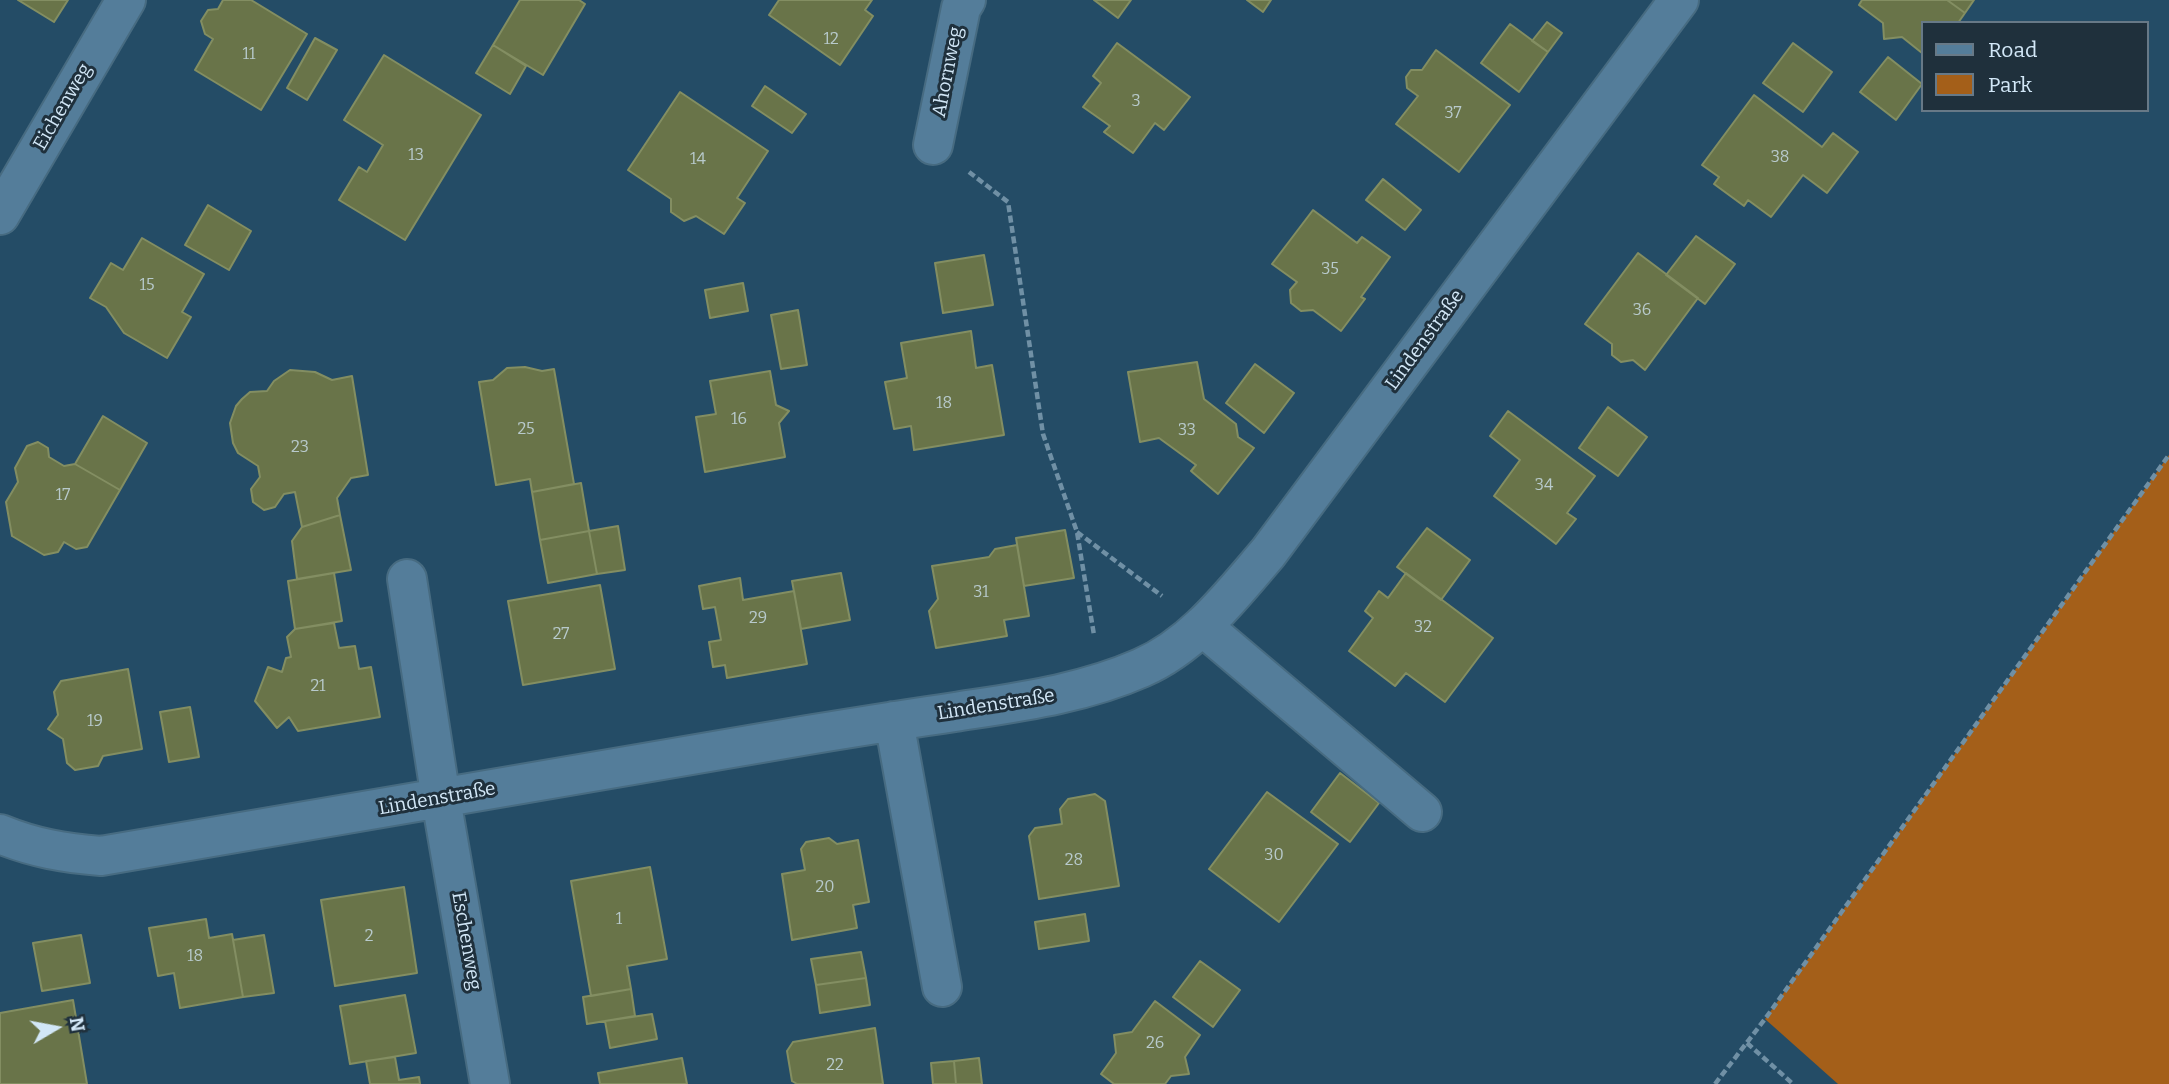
<!DOCTYPE html>
<meta charset="utf-8">
<style>
body{margin:0}
#map{position:relative;width:2169px;height:1084px;overflow:hidden;background:#244c66;font-family:Bitter,serif}
canvas{display:block}
.legend{position:absolute;left:1921px;top:21px;width:228px;height:91px;box-sizing:border-box;background:#1f303c;border:2px solid #677987;margin:0;padding:9px 12px;list-style:none;font-size:21px;color:#d2e7f7}
.legend li{display:flex;align-items:center;gap:14px;height:35px}
.legend b{width:35px;border:2px solid #677987}
.north{position:absolute;left:21px;top:993px;width:70px;height:70px;-webkit-text-stroke:5px #1f303c;paint-order:stroke;rotate:80deg;font-size:19px;font-weight:700;line-height:28px;text-align:center;color:#d2e7f7}
.north::after{content:'';display:block;margin:auto;width:24px;height:32px;background:#d2e7f7;clip-path:polygon(50% 0,100% 100%,50% 72%,0 100%)}
</style>
<div id="map">
<canvas width="2169" height="1084"></canvas>
<ul class="legend">
<li><b style="height:9px;background:#547d9a"></b>Road</li>
<li><b style="height:19px;background:#a45f19"></b>Park</li>
</ul>
<div class="north">N</div>
</div>
<script>
const c = document.querySelector('canvas').getContext('2d');
c.lineJoin = 'round';
function fill(path, color) { c.fillStyle = color; c.fill(path, 'evenodd'); }
function strokePath(path, color, width, dash) { c.strokeStyle = color; c.lineWidth = width; c.lineCap = dash ? 'butt' : 'round'; c.setLineDash(dash || []); c.stroke(path); }
function label(font, color, halo, rows, align = 'center') {
  c.font = font + ' Bitter,serif'; c.lineWidth = 6; c.setLineDash([]); c.textBaseline = 'middle'; c.strokeStyle = halo; c.fillStyle = color; for (const [text, x, y, turn = 0] of rows) {
    c.save(); c.translate(x, y); c.rotate((+turn || 0) * Math.PI / 180); c.textAlign = isNaN(turn) ? turn : align; if (halo) c.strokeText(text, 0, 0); c.fillText(text, 0, 0); c.restore();
  }
}
const green = new Path2D(`
 M 2169,455 L 2169,1084 L 1838,1084 L 1765,1019 Z`);
const building = new Path2D(`
 M 18,0 L 68,0 L 54,22 Z
 M 223,0 L 251,0 L 307,34 L 261,110 L 195,70 L 213,39 L 205,34 L 201,21 L 208,10 L 218,9 Z
 M 520,0 L 579,0 L 585,4 L 543,75 L 493,45 Z
 M 779,0 L 872,0 L 865,10 L 873,16 L 840,65 L 769,15 Z
 M 1094,0 L 1131,0 L 1118,18 Z
 M 1247,0 L 1271,0 L 1263,12 Z
 M 1862,0 L 1947,0 L 1965,13 L 1958,23 L 1922,23 L 1922,53 L 1902,37 L 1884,39 L 1883,23 L 1859,5 Z
 M 1947,0 L 1974,0 L 1965,13 Z
 M 1547,22 L 1562,33 L 1548,52 L 1532,41 Z
 M 1510,24 L 1548,52 L 1519,92 L 1481,63 Z
 M 315,38 L 337,50 L 307,100 L 287,88 Z
 M 1117,43 L 1190,97 L 1164,130 L 1155,123 L 1133,153 L 1104,132 L 1110,126 L 1083,107 L 1101,83 L 1093,76 Z
 M 1793,43 L 1832,72 L 1803,112 L 1763,83 Z
 M 493,45 L 526,66 L 510,94 L 476,73 Z
 M 1436,50 L 1510,105 L 1459,172 L 1396,124 L 1418,96 L 1407,88 L 1406,77 L 1411,70 L 1422,70 Z
 M 384,55 L 481,115 L 405,240 L 339,200 L 359,167 L 367,172 L 383,145 L 344,120 Z
 M 1888,57 L 1922,84 L 1896,120 L 1860,92 Z
 M 765,86 L 806,114 L 792,133 L 752,106 Z
 M 680,92 L 768,151 L 737,198 L 745,203 L 724,234 L 696,216 L 684,221 L 671,212 L 671,199 L 628,170 Z
 M 1754,95 L 1822,147 L 1833,133 L 1858,152 L 1827,193 L 1803,175 L 1771,217 L 1748,200 L 1744,206 L 1714,184 L 1719,177 L 1702,165 Z
 M 1383,179 L 1421,210 L 1405,230 L 1366,200 Z
 M 208,205 L 251,231 L 229,270 L 185,245 Z
 M 1313,210 L 1357,243 L 1362,237 L 1390,257 L 1361,297 L 1365,299 L 1341,331 L 1313,310 L 1301,311 L 1291,303 L 1290,290 L 1297,282 L 1272,264 Z
 M 1696,236 L 1735,264 L 1705,304 L 1666,275 Z
 M 142,238 L 204,274 L 182,312 L 191,317 L 167,358 L 124,333 L 106,307 L 90,298 L 111,263 L 123,270 Z
 M 1638,253 L 1698,298 L 1645,370 L 1633,360 L 1621,362 L 1612,355 L 1612,344 L 1585,324 Z
 M 984,255 L 993,305 L 943,313 L 935,263 Z
 M 743,283 L 748,311 L 710,318 L 705,290 Z
 M 798,310 L 807,365 L 781,369 L 771,315 Z
 M 971,331 L 976,368 L 992,365 L 1004,435 L 914,450 L 911,426 L 894,429 L 885,382 L 907,378 L 901,343 Z
 M 1197,362 L 1204,399 L 1236,424 L 1238,437 L 1254,448 L 1218,494 L 1191,471 L 1196,465 L 1159,438 L 1140,442 L 1128,372 Z
 M 1255,364 L 1294,393 L 1264,433 L 1226,403 Z
 M 525,367 L 542,371 L 554,369 L 574,484 L 532,492 L 530,479 L 496,485 L 479,382 L 493,380 L 507,368 Z
 M 290,370 L 315,372 L 332,380 L 352,376 L 368,475 L 351,478 L 337,498 L 340,515 L 302,527 L 295,492 L 284,494 L 275,507 L 264,510 L 253,502 L 251,489 L 260,477 L 258,466 L 238,453 L 233,443 L 230,423 L 236,406 L 242,399 L 250,392 L 267,391 L 274,381 Z
 M 770,371 L 776,405 L 789,411 L 779,423 L 785,457 L 705,472 L 696,417 L 716,414 L 710,381 Z
 M 1608,407 L 1647,437 L 1618,476 L 1579,448 Z
 M 1508,411 L 1595,476 L 1567,513 L 1576,519 L 1556,544 L 1494,496 L 1520,460 L 1490,436 Z
 M 103,416 L 147,443 L 120,490 L 75,464 Z
 M 38,442 L 48,448 L 49,457 L 64,466 L 75,464 L 120,490 L 87,547 L 76,549 L 64,542 L 58,552 L 44,555 L 12,536 L 6,502 L 18,482 L 15,468 L 27,446 Z
 M 581,483 L 589,531 L 540,540 L 532,492 Z
 M 340,515 L 351,570 L 297,579 L 292,541 L 302,527 Z
 M 618,526 L 625,570 L 597,574 L 589,531 Z
 M 1427,528 L 1470,560 L 1441,600 L 1397,567 Z
 M 1065,530 L 1074,578 L 1024,586 L 1016,538 Z
 M 589,531 L 597,574 L 548,583 L 540,540 Z
 M 1017,545 L 1029,616 L 1004,620 L 1007,636 L 936,648 L 929,611 L 938,599 L 932,566 L 989,557 L 995,549 Z
 M 334,573 L 342,621 L 295,629 L 288,581 Z
 M 841,573 L 850,620 L 801,629 L 792,581 Z
 M 1406,573 L 1493,638 L 1445,702 L 1406,673 L 1395,686 L 1349,651 L 1373,618 L 1365,611 L 1379,591 L 1388,598 Z
 M 740,578 L 743,600 L 794,591 L 807,664 L 727,678 L 725,665 L 713,667 L 709,642 L 721,640 L 715,607 L 703,609 L 699,586 Z
 M 600,585 L 615,669 L 523,685 L 508,601 Z
 M 334,623 L 339,648 L 355,646 L 359,669 L 371,667 L 380,717 L 298,731 L 289,717 L 277,728 L 255,701 L 268,667 L 282,672 L 286,658 L 291,657 L 287,637 L 295,629 Z
 M 128,669 L 142,749 L 103,756 L 98,766 L 75,770 L 67,763 L 63,739 L 48,729 L 58,715 L 54,692 L 61,681 Z
 M 190,707 L 199,757 L 169,762 L 160,712 Z
 M 1340,773 L 1379,803 L 1350,842 L 1311,812 Z
 M 1267,792 L 1338,844 L 1279,922 L 1209,869 Z
 M 1095,794 L 1105,801 L 1119,886 L 1039,899 L 1029,836 L 1035,828 L 1062,824 L 1060,809 L 1068,799 Z
 M 829,838 L 837,844 L 858,840 L 869,902 L 853,905 L 857,928 L 792,940 L 782,874 L 805,870 L 801,849 L 806,842 Z
 M 650,867 L 667,959 L 627,966 L 631,989 L 591,996 L 571,881 Z
 M 404,887 L 417,973 L 335,986 L 321,900 Z
 M 1085,914 L 1089,941 L 1039,949 L 1035,922 Z
 M 206,919 L 209,938 L 232,934 L 243,997 L 180,1008 L 174,973 L 158,976 L 149,928 Z
 M 81,935 L 90,983 L 42,991 L 33,943 Z
 M 264,935 L 274,993 L 243,997 L 233,940 Z
 M 861,952 L 866,978 L 816,985 L 811,959 Z
 M 1200,961 L 1240,990 L 1213,1027 L 1173,997 Z
 M 866,978 L 870,1005 L 820,1013 L 816,985 Z
 M 631,989 L 635,1016 L 587,1024 L 583,997 Z
 M 405,995 L 416,1053 L 350,1064 L 340,1006 Z
 M 73,1000 L 87,1084 L 0,1084 L 0,1013 Z
 M 1155,1001 L 1200,1035 L 1185,1057 L 1189,1074 L 1171,1076 L 1165,1084 L 1114,1084 L 1101,1074 L 1116,1053 L 1114,1035 L 1132,1032 Z
 M 652,1014 L 657,1039 L 610,1048 L 605,1021 Z
 M 875,1028 L 883,1084 L 797,1084 L 792,1081 L 787,1051 L 793,1042 Z
 M 395,1057 L 399,1080 L 419,1077 L 420,1084 L 370,1084 L 366,1061 Z
 M 682,1058 L 687,1084 L 600,1084 L 598,1073 Z
 M 979,1058 L 982,1084 L 956,1084 L 954,1061 Z
 M 954,1061 L 956,1084 L 933,1084 L 931,1063 Z`);
const path = new Path2D(`
 M 969,172 L 1008,202 L 1043,434 L 1077,532 L 1094,635
 M 1077,532 L 1162,596
 M 1747,1043 L 1793,1084
 M 1715,1084 L 1765,1019 L 2169,455`);
const minor = new Path2D(`
 M 933,145 L 961,8 L 966,0
 M 0,215 L 126,0
 M 407,579 L 441,799 L 490,1084
 M 1202,626 L 1422,812
 M 894,721 L 942,987
 M 0,834 C 34,848 64,853 101,856 C 337,816 573,776 808,735 C 857,727 906,719 955,712 C 1019,702 1082,694 1141,668 C 1194,645 1231,596 1268,553 L 1679,0`);
const numberNames = [
 ["12",831,40],
 ["11",249,55],
 ["3",1136,102],
 ["37",1453,114],
 ["13",416,156],
 ["38",1780,158],
 ["14",698,160],
 ["35",1330,270],
 ["15",147,286],
 ["36",1642,311],
 ["18",944,404],
 ["16",739,420],
 ["25",526,430],
 ["33",1187,431],
 ["23",300,448],
 ["34",1544,486],
 ["17",63,496],
 ["31",981,593],
 ["29",758,619],
 ["32",1423,628],
 ["27",561,635],
 ["21",318,687],
 ["19",95,722],
 ["30",1274,856],
 ["28",1074,861],
 ["20",825,888],
 ["1",619,920],
 ["2",369,937],
 ["18",195,957],
 ["26",1155,1044],
 ["22",835,1066]
];
const streetNames = [
 ["Ahornweg",948,72,-79],
 ["Eichenweg",63,107,-60],
 ["Lindenstraße",1425,340,-54],
 ["Lindenstraße",996,705,-9],
 ["Lindenstraße",437,799,-10],
 ["Eschenweg",466,941,80]
];
fill(green, '#a45f19');
fill(building, '#697449');
strokePath(building, '#838e62', 2);
strokePath(minor, '#476b81', 42);
strokePath(path, '#7090a5', 4.5, [7, 3.5]);
strokePath(minor, '#547d9a', 38);
label('16px', '#b8cacc', null, numberNames);
label('19px', '#d2e7f7', '#1f303c', streetNames);
</script>
